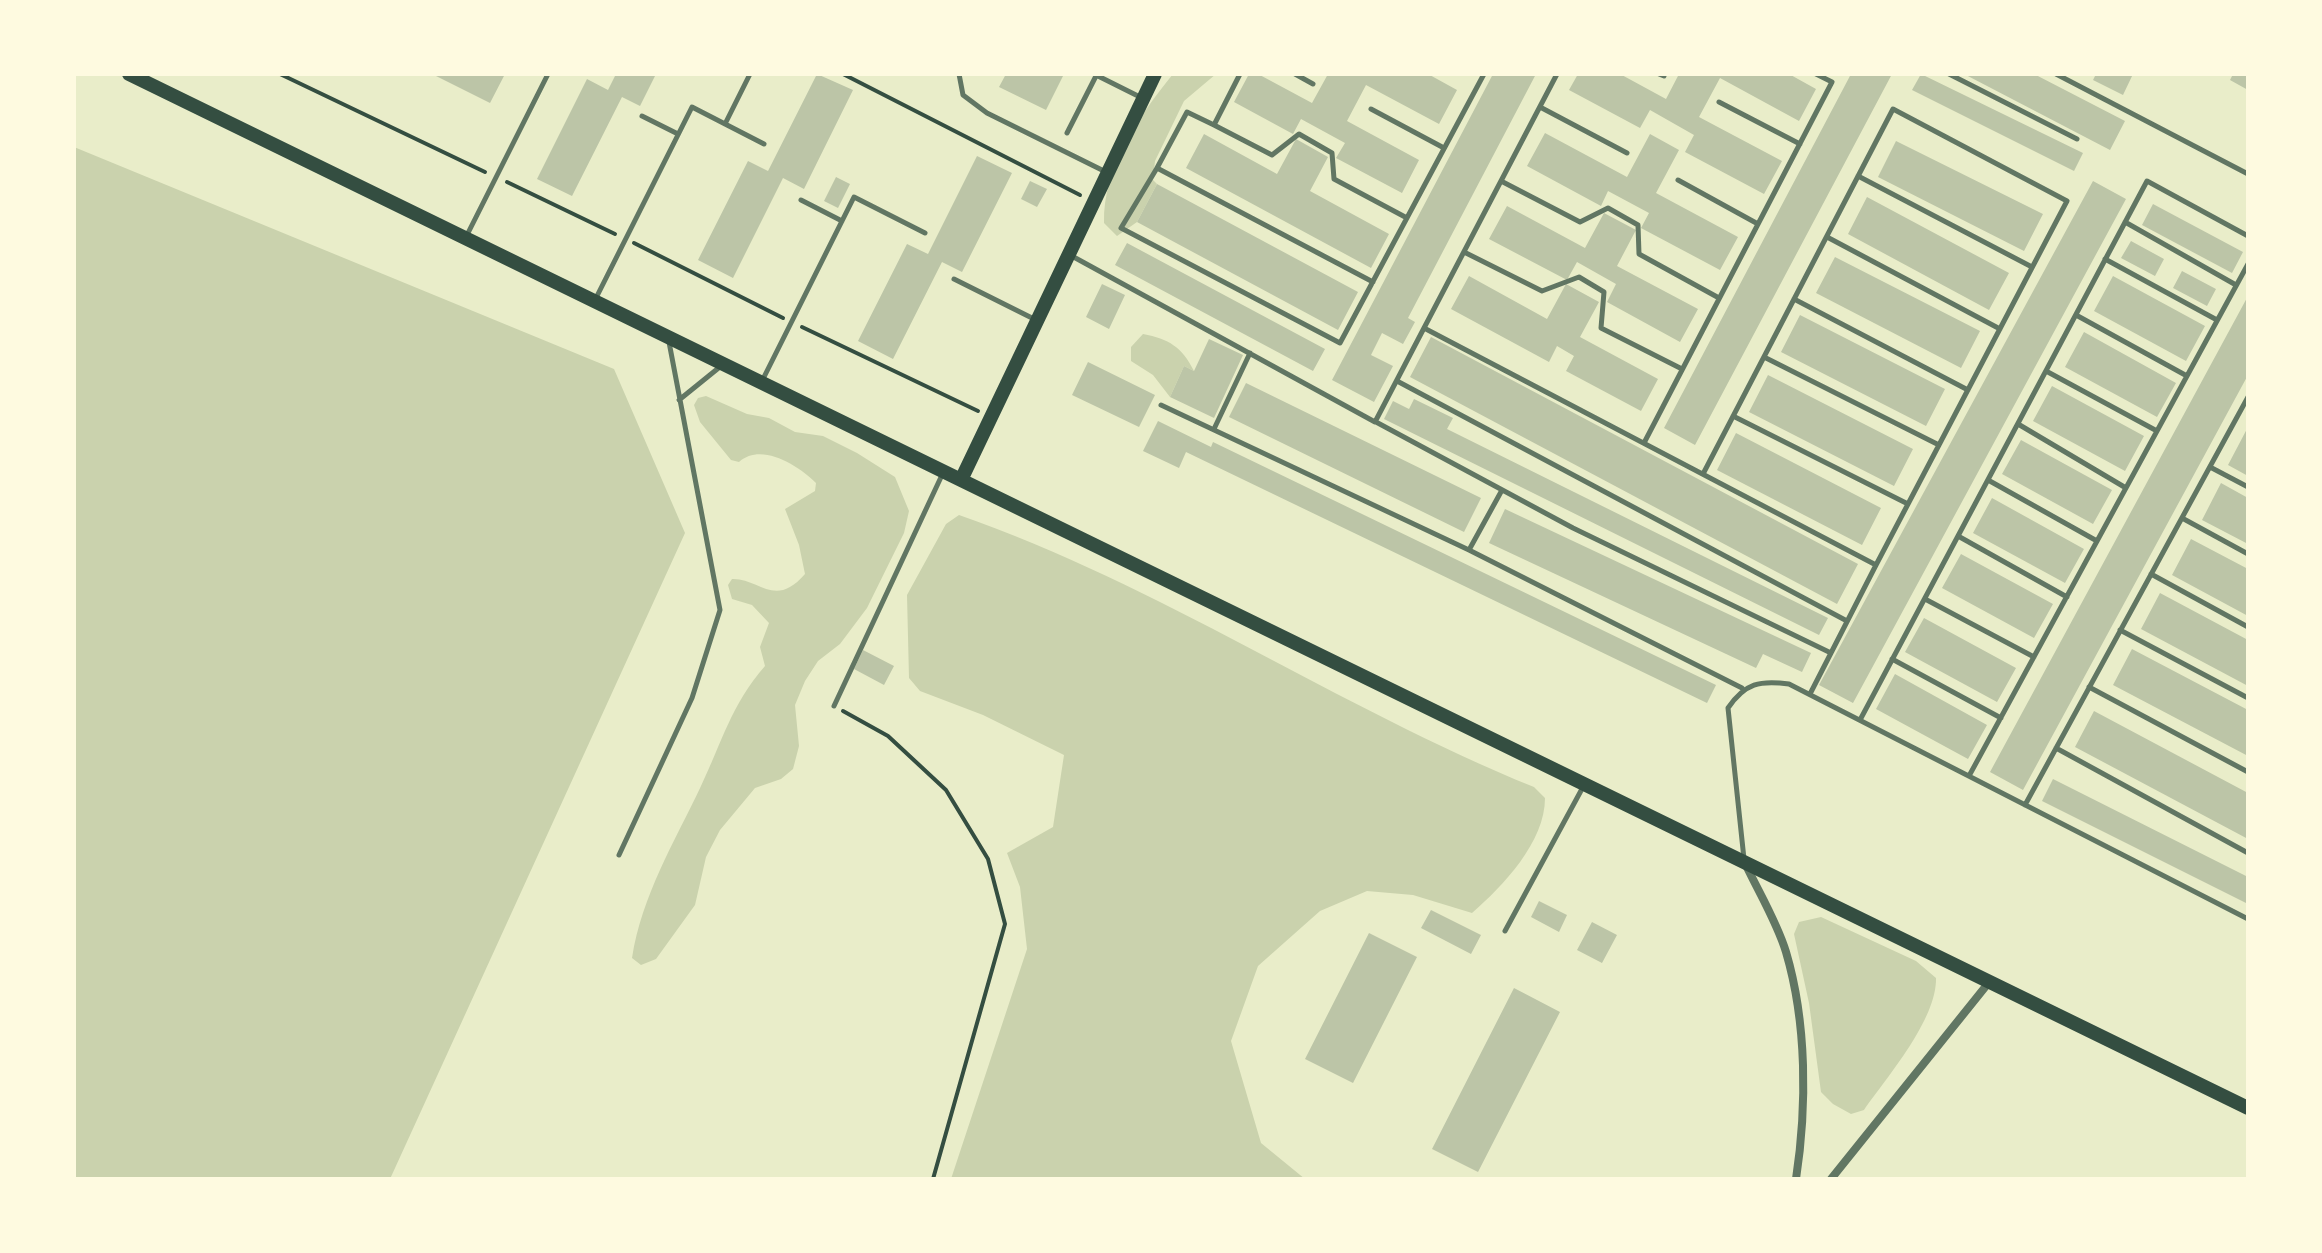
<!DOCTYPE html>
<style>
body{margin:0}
#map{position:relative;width:2322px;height:1253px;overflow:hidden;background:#e9edc9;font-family:Commissioner,sans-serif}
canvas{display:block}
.frame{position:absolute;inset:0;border:76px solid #fefae0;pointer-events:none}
</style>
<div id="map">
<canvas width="2322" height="1253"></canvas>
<div class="frame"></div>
</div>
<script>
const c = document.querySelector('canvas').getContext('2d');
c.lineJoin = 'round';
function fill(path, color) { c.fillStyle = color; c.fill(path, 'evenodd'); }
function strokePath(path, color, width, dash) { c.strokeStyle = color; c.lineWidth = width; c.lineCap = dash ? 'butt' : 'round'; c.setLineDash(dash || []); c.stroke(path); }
const green = new Path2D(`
 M 1173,74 L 1216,74 L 1184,101 L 1155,161 L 1153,180 L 1157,184 L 1137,222 L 1117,236 L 1104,223 C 1103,167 1139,116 1173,74 Z
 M 74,147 L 614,369 L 685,533 L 390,1179 L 74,1179 Z
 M 1143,334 C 1169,339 1182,347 1194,371 L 1184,366 L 1170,397 L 1153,375 L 1131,361 L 1131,347 Z
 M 706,396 L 747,414 L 769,418 L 795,432 L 823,436 L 857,453 L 895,477 L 909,511 L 904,533 L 867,608 L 840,644 L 818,661 L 805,681 L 795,705 L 799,746 L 793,769 L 781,779 L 755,788 L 720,830 L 706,857 L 695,905 L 656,959 L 641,965 L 632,958 C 642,895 674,843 701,786 C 722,742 731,705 765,666 L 760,647 L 769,623 L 752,605 L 732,599 L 728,585 L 732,579 C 759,578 775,609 805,574 L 799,545 L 785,509 L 815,491 L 816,483 C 798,465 761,442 739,462 L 731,460 L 700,422 L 694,405 L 698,398 Z
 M 959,515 C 1160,585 1337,707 1534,787 L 1545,798 C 1545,842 1503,886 1472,913 L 1413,895 L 1367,891 L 1320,911 L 1258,966 L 1231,1041 L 1261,1143 L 1305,1179 L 951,1179 L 1027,949 L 1020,887 L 1007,853 L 1053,827 L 1064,755 L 983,715 L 920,691 L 909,678 L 907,595 L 946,524 Z
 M 1821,917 L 1916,961 L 1936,978 C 1937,1019 1888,1076 1864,1110 L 1851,1114 L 1833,1104 L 1821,1092 L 1809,1003 L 1794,934 L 1799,922 Z`);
const building = new Path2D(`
 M 432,74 L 505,74 L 490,103 Z
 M 616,74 L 656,74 L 640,106 L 622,97 L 572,196 L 537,179 L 587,79 L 608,90 Z
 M 817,74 L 853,90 L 804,189 L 783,178 L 733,278 L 698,260 L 748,161 L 768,171 Z
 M 1006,74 L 1064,74 L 1046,110 L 999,87 Z
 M 1249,74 L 1258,74 L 1312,103 L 1328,74 L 1428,74 L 1457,90 L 1439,124 L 1366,85 L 1347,121 L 1419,160 L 1402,193 L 1336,158 L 1345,143 L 1301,119 L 1293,134 L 1234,102 Z
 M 1493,74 L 1536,74 L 1408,318 L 1415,322 L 1403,344 L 1382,333 L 1371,355 L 1393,366 L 1374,402 L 1332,380 Z
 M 1578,74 L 1620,74 L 1666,99 L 1679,74 L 1789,74 L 1816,89 L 1799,121 L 1720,78 L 1699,117 L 1782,161 L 1764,194 L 1685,152 L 1694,135 L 1650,110 L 1640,128 L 1569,90 Z
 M 1851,74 L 1892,74 L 1695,445 L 1664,428 Z
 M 1921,74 L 2083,153 L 2074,171 L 1912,90 Z
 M 1964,74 L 2034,74 L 2125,121 L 2110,150 Z
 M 2096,74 L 2133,74 L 2123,95 L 2093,80 Z
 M 2233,74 L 2248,74 L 2248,90 L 2230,80 Z
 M 1545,133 L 1627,177 L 1650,134 L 1679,150 L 1656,193 L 1738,237 L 1720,270 L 1641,228 L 1649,213 L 1608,191 L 1601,206 L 1527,166 Z
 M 1204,134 L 1277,174 L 1296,139 L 1328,157 L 1310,191 L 1389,234 L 1371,268 L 1186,168 Z
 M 1896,141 L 2043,214 L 2024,251 L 1878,177 Z
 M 977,156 L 1012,173 L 962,272 L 942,262 L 893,359 L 858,341 L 907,244 L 928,254 Z
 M 836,177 L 850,184 L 838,208 L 824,201 Z
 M 1030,181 L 1047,189 L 1037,207 L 1021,199 Z
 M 2093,181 L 2126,199 L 1853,703 L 1819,685 Z
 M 1157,184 L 1358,292 L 1338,330 L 1137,222 Z
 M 1867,197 L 2009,273 L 1989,310 L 1848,234 Z
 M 2153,204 L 2243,252 L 2232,273 L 2142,225 Z
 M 1507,206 L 1585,248 L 1604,213 L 1636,230 L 1617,266 L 1698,309 L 1680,342 L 1607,302 L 1616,284 L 1577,262 L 1567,280 L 1489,239 Z
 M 2131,241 L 2164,259 L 2155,276 L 2121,258 Z
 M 1127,243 L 1325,349 L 1313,371 L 1115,265 Z
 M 1835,257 L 1980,331 L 1961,368 L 1816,293 Z
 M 2182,271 L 2216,289 L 2207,306 L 2173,288 Z
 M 1469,276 L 1547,319 L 1566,284 L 1599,302 L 1580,337 L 1658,379 L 1641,411 L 1566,371 L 1574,356 L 1557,346 L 1549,362 L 1451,309 Z
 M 2113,276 L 2205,326 L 2186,361 L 2094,311 Z
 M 1102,284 L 1125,295 L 1109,329 L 1086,317 Z
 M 2248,296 L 2248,375 L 2023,790 L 1990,772 Z
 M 1800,315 L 1945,389 L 1926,426 L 1781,352 Z
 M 2084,332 L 2176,383 L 2157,417 L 2065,367 Z
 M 1431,337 L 1858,564 L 1837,604 L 1410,377 Z
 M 1209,339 L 1243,355 L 1214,418 L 1170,397 L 1184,366 L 1194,371 Z
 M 1088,362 L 1155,395 L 1139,427 L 1072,395 Z
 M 1768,375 L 1913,449 L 1894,486 L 1749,412 Z
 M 1246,383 L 1481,498 L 1464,532 L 1229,417 Z
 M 2052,386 L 2144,436 L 2125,471 L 2033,421 Z
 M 1414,399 L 1453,418 L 1447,429 L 1828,618 L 1819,635 L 1384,419 L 1393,401 L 1409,409 Z
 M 1158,421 L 1211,447 L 1213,442 L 1716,685 L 1707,703 L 1186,452 L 1179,468 L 1143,451 Z
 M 2248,427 L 2248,476 L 2228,465 Z
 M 1736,433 L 1881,508 L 1862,545 L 1717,470 Z
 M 2021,440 L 2112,490 L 2093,524 L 2002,474 Z
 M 2221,483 L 2248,498 L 2248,544 L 2202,520 Z
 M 1992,498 L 2084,549 L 2065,583 L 1973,533 Z
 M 1505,509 L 1811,653 L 1802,672 L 1763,654 L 1756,668 L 1489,543 Z
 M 2191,539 L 2248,569 L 2248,616 L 2172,575 Z
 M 1961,554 L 2053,604 L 2034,638 L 1942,588 Z
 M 2160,593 L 2248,640 L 2248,686 L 2141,629 Z
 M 1924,618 L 2016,668 L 1997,702 L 1905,652 Z
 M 2132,649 L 2248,710 L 2248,756 L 2113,685 Z
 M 863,650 L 894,666 L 884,685 L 854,669 Z
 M 1895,674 L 1987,725 L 1968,759 L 1876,709 Z
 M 2094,711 L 2248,793 L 2248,839 L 2075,747 Z
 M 2053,779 L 2248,877 L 2248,904 L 2042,801 Z
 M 1539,901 L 1567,915 L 1559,932 L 1531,917 Z
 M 1431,910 L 1481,935 L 1471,954 L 1421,928 Z
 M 1592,922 L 1617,935 L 1602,963 L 1577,950 Z
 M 1369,933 L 1417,957 L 1353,1083 L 1305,1059 Z
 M 1514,988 L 1560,1012 L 1478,1172 L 1432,1149 Z`);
const path = new Path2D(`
 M 280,74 L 485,172
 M 843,74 L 1080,195
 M 507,182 L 615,234
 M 634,243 L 783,318
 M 802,327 L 978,411
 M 843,711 L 888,736 L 946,790 L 988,859 L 1005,924 L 933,1179`);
const service = new Path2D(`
 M 959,74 L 963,95 L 987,113 L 1106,172
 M 1240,74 L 1214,125 L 1187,112 L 1157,168 L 1373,282
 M 1295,74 L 1313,84
 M 1659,74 L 1664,76
 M 1949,74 L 2077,139
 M 2056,74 L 2248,174
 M 1096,75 L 1142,98
 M 1719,102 L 1800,144
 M 1540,107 L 1627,153
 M 1371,109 L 1444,148
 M 642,116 L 678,134
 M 725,124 L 750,74
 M 1214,125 L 1272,155 L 1299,134 L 1332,153 L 1334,179 L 1407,218
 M 1067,133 L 1097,74
 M 1157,168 L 1121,228 L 1340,343 L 1484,74
 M 1858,176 L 2032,267
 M 1678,180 L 1758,224
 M 1501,181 L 1580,222 L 1608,208 L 1638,225 L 1639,254 L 1719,298
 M 801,200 L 842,221
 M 2125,222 L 2236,285
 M 466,237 L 548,74
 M 1827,237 L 2000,329
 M 1464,252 L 1542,291 L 1579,277 L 1604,292 L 1601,328 L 1682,369
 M 1070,255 L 1375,422 L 1424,328 L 1876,565 L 2067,201 L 1893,109 L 1703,474
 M 2105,259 L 2217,320
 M 954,279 L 1036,320
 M 1794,299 L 1968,390
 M 595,300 L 692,107 L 764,144
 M 2076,315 L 2187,376
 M 1424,328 L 1557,74
 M 1764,357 L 1939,445
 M 2046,371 L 2157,431
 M 762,381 L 854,197 L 925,233
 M 1397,381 L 1847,621
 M 679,400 L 721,366
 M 1161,405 L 1469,550 L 1742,688
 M 1733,416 L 1908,504
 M 1376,422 L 1573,528 L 1831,653
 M 2018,424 L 2126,488
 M 1214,429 L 1250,353
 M 1644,443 L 1832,82 L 1816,74
 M 2210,467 L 2248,487
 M 1988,480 L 2097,541
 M 2182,518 L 2248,554
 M 1958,536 L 2067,597
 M 1469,550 L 1502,490
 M 2151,574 L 2248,627
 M 1925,599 L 2034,657
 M 2120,630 L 2248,698
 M 1892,659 L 2001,718
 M 2089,687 L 2248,772
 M 1810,694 L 1876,565
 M 834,706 L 942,475
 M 1860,720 L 2147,181 L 2248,236
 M 2056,748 L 2248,853
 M 1969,776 L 2248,264
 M 2025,805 L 2248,397
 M 619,855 L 692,698 L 720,610 L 669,342
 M 1744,859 L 1728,708 C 1745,683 1760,680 1789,684 L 2248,919
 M 1505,931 L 1583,787`);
const minor = new Path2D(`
 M 1745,863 C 1758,891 1777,922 1786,952 C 1807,1023 1807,1107 1796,1179
 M 1831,1179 L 1990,981`);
const secondary = new Path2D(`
 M 129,74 L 2248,1108
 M 961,480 L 1155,74`);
fill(green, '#cad2ad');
fill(building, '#bcc5a7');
strokePath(path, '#344e41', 4);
strokePath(service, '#617663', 5);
strokePath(minor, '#617663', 8);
strokePath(secondary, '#344e41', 14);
</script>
